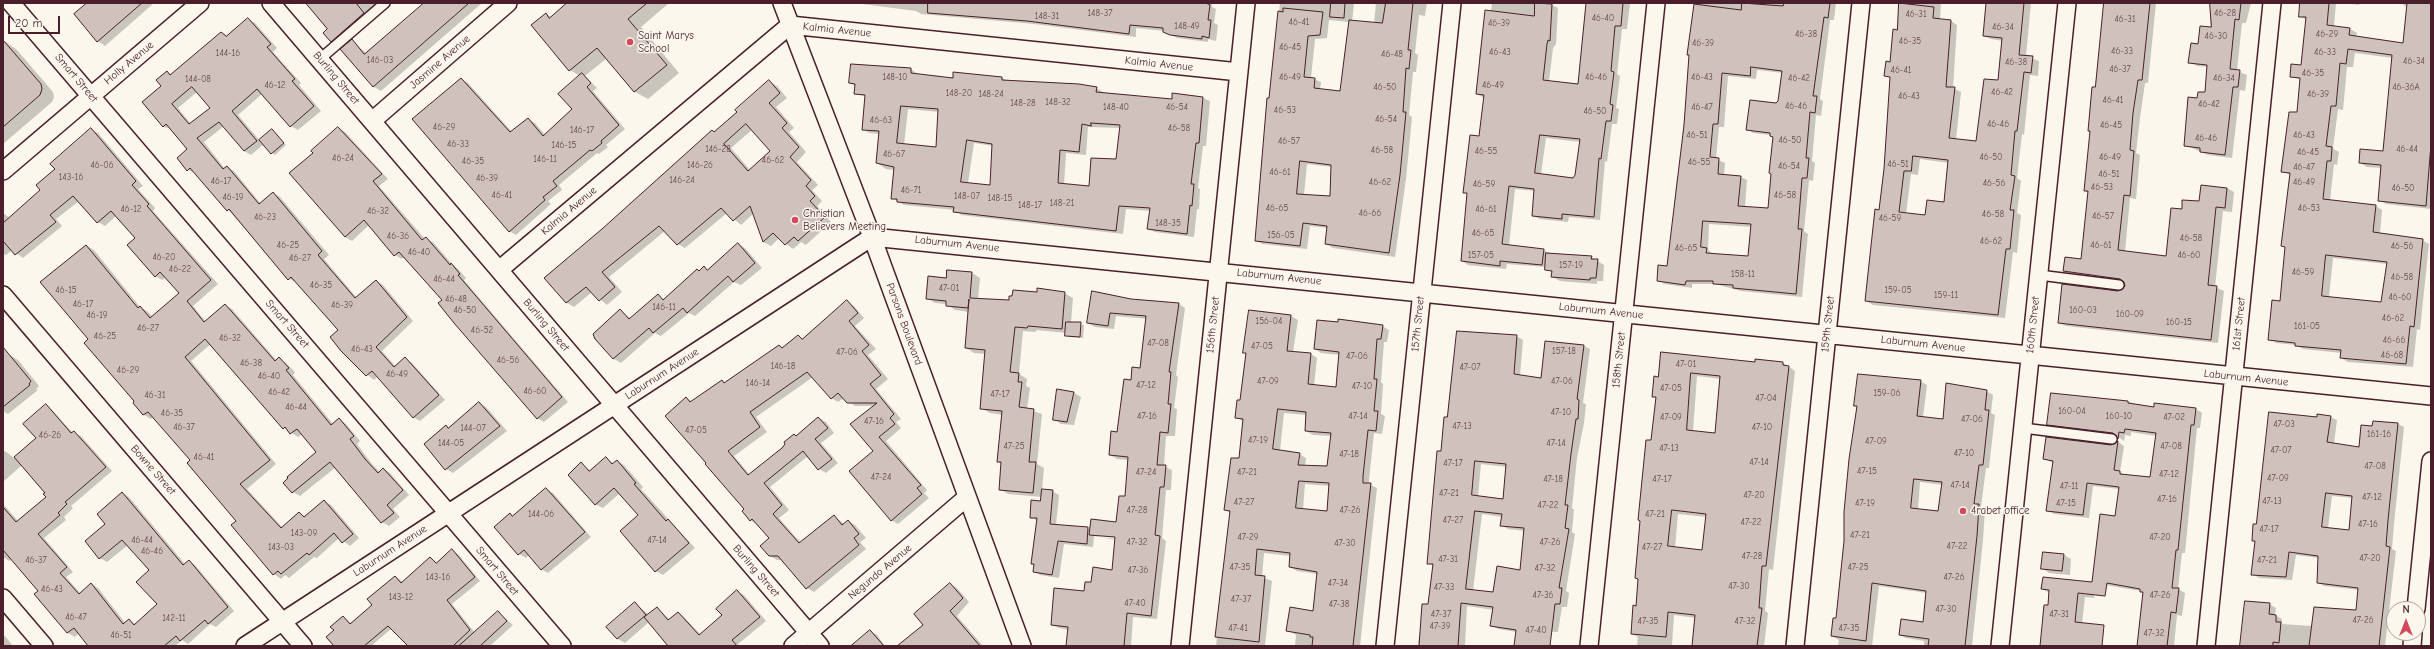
<!DOCTYPE html>
<style>
body{margin:0}
#map{position:relative;width:2434px;height:649px;overflow:hidden;background:#fbf7ec;font-family:"Comic Neue",sans-serif}
canvas{display:block}
.frame{position:absolute;inset:0;border:4px solid #4a1f2b;pointer-events:none}
.north{position:absolute;left:2386px;top:601px;width:40px;height:40px;box-sizing:border-box;background:#fbf7ec;border:1px solid #b4a19f;border-radius:50%;rotate:0deg;font-size:11px;font-weight:700;line-height:16px;text-align:center;color:#4a1f2b}
.north::after{content:'';display:block;margin:auto;width:14px;height:18px;background:#d1495b;clip-path:polygon(50% 0,100% 100%,50% 72%,0 100%)}
.scale{position:absolute;left:8px;top:16px;width:52px;height:18px;box-sizing:border-box;border:2px solid #4a1f2b;border-top:0;padding-left:5px;font-size:12px;line-height:14px;white-space:nowrap;color:#4a1f2b;-webkit-text-stroke:3px #fbf7ec;paint-order:stroke}
</style>
<div id="map">
<canvas width="2434" height="649"></canvas>
<div class="frame"></div>
<div class="north">N</div>
<div class="scale">20 m</div>
</div>
<script>
const c = document.querySelector('canvas').getContext('2d');
c.lineJoin = 'round';
function fill(path, color) { c.fillStyle = color; c.fill(path, 'evenodd'); }
function strokePath(path, color, width, dash) { c.strokeStyle = color; c.lineWidth = width; c.lineCap = dash ? 'butt' : 'round'; c.setLineDash(dash || []); c.stroke(path); }
function label(font, color, halo, rows, align = 'center') {
  c.font = font + ' "Comic Neue",sans-serif'; c.lineWidth = 3; c.setLineDash([]); c.textBaseline = 'middle'; c.strokeStyle = halo; c.fillStyle = color; for (const [text, x, y, turn = 0] of rows) {
    c.save(); c.translate(x, y); c.rotate((+turn || 0) * Math.PI / 180); c.textAlign = isNaN(turn) ? turn : align; if (halo) c.strokeText(text, 0, 0); c.fillText(text, 0, 0); c.restore();
  }
}
const shadow = new Path2D(`
 M 89,3 L 154,3 L 105,46 L 98,41 L 76,14 Z
 M 307,3 L 385,3 L 337,44 L 332,41 L 329,29 Z
 M 425,3 L 482,3 L 381,91 L 374,87 L 342,49 L 352,41 L 366,53 Z
 M 568,3 L 669,3 L 641,27 L 679,73 L 648,99 L 635,92 L 607,58 L 585,76 L 597,88 L 593,91 L 625,129 L 606,145 L 608,147 L 599,154 L 597,153 L 559,185 L 562,190 L 548,201 L 551,204 L 516,235 L 509,231 L 461,79 L 468,83 L 512,132 L 528,119 L 535,123 L 545,135 L 573,109 L 580,76 L 570,70 L 546,14 L 551,17 Z
 M 855,3 L 1212,3 L 1212,7 L 1216,9 L 1214,23 L 1218,25 L 1216,41 L 1208,39 L 1208,42 L 1177,38 L 1164,31 L 1136,28 L 1136,37 L 1034,24 L 921,14 L 916,11 Z
 M 1280,3 L 1354,3 L 1352,22 L 1374,24 L 1376,3 L 1427,3 L 1425,16 L 1419,15 L 1415,53 L 1418,55 L 1416,72 L 1413,72 L 1409,115 L 1412,117 L 1406,179 L 1395,257 L 1333,248 L 1326,244 L 1328,228 L 1310,226 L 1307,249 L 1263,244 L 1256,241 ZM 1329,20 L 1349,22 L 1341,92 L 1320,90 L 1321,82 L 1311,78 L 1315,39 L 1327,38 ZM 1307,164 L 1332,167 L 1331,197 L 1304,195 Z
 M 1492,3 L 1531,3 L 1552,5 L 1558,8 L 1556,44 L 1553,48 L 1549,81 L 1578,85 L 1587,3 L 1630,4 L 1627,29 L 1622,29 L 1617,74 L 1620,76 L 1616,108 L 1619,109 L 1617,124 L 1612,124 L 1607,162 L 1605,161 L 1600,220 L 1569,217 L 1568,222 L 1539,219 L 1533,215 L 1535,191 L 1515,189 L 1509,246 L 1543,250 L 1550,253 L 1591,257 L 1604,265 L 1603,281 L 1597,281 L 1597,284 L 1560,281 L 1552,277 L 1553,274 L 1546,267 L 1507,264 L 1506,269 L 1468,265 L 1462,261 L 1468,194 L 1464,192 L 1480,137 L 1484,98 L 1477,94 L 1481,59 L 1479,58 L 1486,12 L 1491,12 ZM 1546,138 L 1580,142 L 1576,176 L 1574,179 L 1541,174 Z
 M 1695,3 L 1836,3 L 1834,20 L 1830,20 L 1820,99 L 1823,101 L 1821,116 L 1816,115 L 1812,161 L 1815,163 L 1813,181 L 1809,180 L 1804,231 L 1808,234 L 1802,297 L 1741,291 L 1715,284 L 1692,284 L 1692,288 L 1664,284 L 1658,280 L 1668,267 L 1677,176 L 1679,176 ZM 1757,70 L 1783,73 L 1779,101 L 1747,129 L 1753,133 L 1771,135 L 1774,138 L 1769,210 L 1745,207 L 1747,180 L 1741,177 L 1724,175 L 1725,163 L 1716,159 L 1719,127 L 1724,127 L 1728,76 L 1756,79 ZM 1709,224 L 1752,227 L 1749,257 L 1713,254 L 1708,250 Z
 M 1900,3 L 1941,3 L 1940,20 L 1951,21 L 1957,25 L 1953,88 L 1961,92 L 1956,140 L 1977,142 L 1999,81 L 2003,41 L 1991,39 L 1984,36 L 1987,3 L 2031,3 L 2026,56 L 2039,61 L 2038,76 L 2030,75 L 2024,135 L 2022,134 L 2017,178 L 2021,181 L 2017,213 L 2021,215 L 2017,253 L 2013,252 L 2005,318 L 1873,305 L 1866,301 L 1885,169 L 1891,79 L 1886,75 L 1898,31 ZM 1920,159 L 1949,163 L 1945,203 L 1926,216 L 1906,214 L 1911,174 L 1918,175 Z
 M 2105,3 L 2156,3 L 2148,83 L 2145,83 L 2140,118 L 2136,153 L 2140,155 L 2136,199 L 2130,198 L 2125,252 L 2167,257 L 2183,210 L 2227,188 L 2234,192 L 2232,212 L 2223,211 L 2215,287 L 2224,291 L 2218,343 L 2066,326 L 2059,323 L 2126,287 L 2125,282 L 2071,275 L 2064,271 L 2082,260 L 2089,193 L 2085,191 Z
 M 2211,3 L 2251,3 L 2246,23 L 2242,23 L 2237,71 L 2247,75 L 2245,91 L 2240,90 L 2232,158 L 2208,155 L 2185,145 L 2198,99 L 2206,94 L 2208,67 L 2197,66 L 2190,62 L 2212,28 Z
 M 2301,3 L 2336,3 L 2334,27 L 2350,29 L 2357,33 L 2356,37 L 2404,44 L 2408,8 L 2401,3 L 2431,3 L 2431,209 L 2386,204 L 2379,200 L 2382,168 L 2367,167 L 2360,163 L 2384,152 L 2393,58 L 2355,53 L 2353,67 L 2347,67 L 2343,110 L 2338,109 L 2333,149 L 2339,152 L 2337,165 L 2334,164 L 2330,201 L 2376,206 L 2382,210 L 2380,234 L 2422,240 L 2429,244 L 2420,330 L 2417,329 L 2413,367 L 2348,362 L 2341,358 L 2341,353 L 2303,349 L 2296,345 L 2276,343 L 2269,339 L 2281,302 L 2286,248 L 2282,246 L 2290,175 L 2282,171 L 2298,113 L 2301,80 L 2291,76 L 2302,66 L 2307,20 L 2300,16 ZM 2333,258 L 2387,264 L 2382,303 L 2329,297 Z
 M 2345,3 L 2359,3 L 2359,5 Z
 M 248,19 L 255,23 L 277,48 L 273,52 L 301,83 L 299,85 L 321,111 L 298,130 L 291,126 L 262,94 L 238,115 L 260,141 L 272,131 L 286,145 L 275,155 L 264,144 L 251,155 L 244,151 L 224,126 L 204,142 L 225,169 L 227,167 L 234,171 L 261,204 L 273,193 L 280,197 L 329,255 L 324,259 L 357,298 L 376,281 L 383,285 L 413,321 L 382,351 L 396,367 L 405,359 L 412,363 L 445,400 L 420,421 L 413,417 L 378,376 L 374,380 L 354,364 L 339,330 L 296,282 L 289,279 L 196,173 L 188,170 L 188,149 L 172,129 L 164,127 L 143,102 L 162,86 L 167,72 L 171,75 L 222,33 L 227,36 ZM 197,92 L 212,108 L 191,124 L 178,108 Z
 M 3,40 L 17,50 L 53,92 L 54,97 L 52,102 L 3,144 Z
 M 911,69 L 917,74 L 954,79 L 954,73 L 1002,78 L 1007,81 L 1096,88 L 1103,92 L 1102,94 L 1173,100 L 1173,94 L 1203,98 L 1210,101 L 1206,146 L 1203,146 L 1198,188 L 1200,189 L 1199,209 L 1197,209 L 1194,237 L 1155,232 L 1148,229 L 1150,211 L 1126,209 L 1123,234 L 961,215 L 955,210 L 904,205 L 892,198 L 894,170 L 886,169 L 877,163 L 880,134 L 869,133 L 863,129 L 866,97 L 855,93 L 856,86 L 850,83 ZM 908,109 L 939,112 L 937,148 L 904,145 ZM 1088,127 L 1121,128 L 1117,160 L 1090,188 L 1064,185 L 1066,153 L 1086,155 ZM 974,143 L 993,146 L 991,186 L 968,183 Z
 M 770,82 L 777,86 L 787,98 L 776,107 L 794,128 L 789,132 L 806,152 L 797,162 L 818,185 L 812,190 L 822,201 L 817,206 L 831,222 L 806,245 L 801,242 L 793,249 L 779,238 L 771,246 L 763,242 L 754,213 L 741,225 L 727,213 L 685,248 L 678,244 L 665,231 L 609,277 L 622,292 L 607,305 L 592,292 L 574,307 L 567,303 L 545,278 L 715,133 ZM 753,129 L 772,151 L 750,170 L 731,148 Z
 M 338,128 L 345,132 L 388,179 L 379,186 L 425,239 L 433,242 L 453,265 L 458,269 L 466,278 L 464,280 L 568,402 L 544,422 L 537,418 L 443,300 L 404,257 L 402,259 L 395,255 L 369,225 L 352,241 L 345,237 L 314,153 Z
 M 91,129 L 98,133 L 143,186 L 138,189 L 155,208 L 153,211 L 218,284 L 193,306 L 206,322 L 225,305 L 232,309 L 277,361 L 279,359 L 286,363 L 295,372 L 293,375 L 333,424 L 339,419 L 346,424 L 360,441 L 357,444 L 372,464 L 380,472 L 383,469 L 390,473 L 409,495 L 393,509 L 400,517 L 389,526 L 382,522 L 336,467 L 300,496 L 293,492 L 285,483 L 318,452 L 302,434 L 298,437 L 284,428 L 211,344 L 191,361 L 276,464 L 247,489 L 283,528 L 299,513 L 306,517 L 324,501 L 331,505 L 359,538 L 350,546 L 339,538 L 317,558 L 314,557 L 289,578 L 285,575 L 281,579 L 274,574 L 233,525 L 238,521 L 191,460 L 154,416 L 151,419 L 144,415 L 134,403 L 136,402 L 90,339 L 87,246 L 94,250 L 140,307 L 147,311 L 153,317 L 180,293 L 166,277 L 162,280 L 155,276 L 136,238 L 116,216 L 105,226 L 98,222 L 79,201 L 56,219 L 62,226 L 23,258 L 12,250 L 6,255 L 3,254 L 3,213 L 10,218 L 41,190 Z
 M 738,244 L 745,248 L 762,268 L 741,285 L 734,282 L 695,316 L 689,313 L 661,336 L 655,333 L 621,363 L 614,359 L 594,334 L 620,310 L 631,319 L 658,296 L 665,300 L 704,268 L 708,270 Z
 M 948,271 L 972,273 L 980,278 L 978,299 L 1010,302 L 1038,293 L 1064,293 L 1073,298 L 1071,323 L 1084,325 L 1083,338 L 1070,337 L 1067,333 L 1036,330 L 1036,332 L 1023,331 L 1019,374 L 1027,379 L 1026,386 L 1030,388 L 1027,409 L 1042,414 L 1037,464 L 1044,468 L 1042,490 L 1052,491 L 1059,495 L 1056,525 L 1091,529 L 1117,523 L 1126,497 L 1128,460 L 1117,459 L 1110,455 L 1132,381 L 1141,370 L 1147,319 L 1116,316 L 1114,329 L 1095,327 L 1088,323 L 1131,300 L 1179,304 L 1185,308 L 1176,375 L 1178,377 L 1174,408 L 1177,409 L 1175,436 L 1166,436 L 1164,466 L 1172,470 L 1171,490 L 1166,490 L 1162,538 L 1166,541 L 1157,619 L 1133,617 L 1131,646 L 1067,646 L 1069,630 L 1059,628 L 1052,625 L 1092,583 L 1113,571 L 1116,540 L 1094,536 L 1093,547 L 1064,544 L 1059,578 L 1040,575 L 1034,572 L 1035,565 L 1032,564 L 1037,521 L 1031,517 L 1042,497 L 1008,494 L 1000,489 L 1002,464 L 998,462 L 1003,415 L 990,413 L 981,408 L 986,354 L 974,353 L 966,348 L 969,312 L 955,310 L 947,304 L 935,303 L 927,298 L 947,279 ZM 1096,534 L 1120,537 L 1120,539 L 1096,537 Z
 M 847,302 L 854,306 L 864,318 L 855,326 L 876,349 L 868,355 L 888,379 L 876,389 L 901,419 L 896,422 L 901,428 L 886,441 L 927,490 L 924,493 L 929,498 L 898,524 L 891,520 L 874,451 L 874,406 L 855,406 L 844,398 L 838,402 L 831,398 L 813,377 L 756,417 L 767,432 L 734,456 L 750,475 L 819,418 L 826,422 L 834,433 L 821,443 L 838,463 L 826,473 L 819,469 L 808,456 L 770,487 L 789,510 L 779,518 L 801,543 L 834,516 L 844,524 L 848,521 L 855,525 L 866,538 L 860,542 L 866,549 L 814,592 L 807,588 L 783,560 L 777,560 L 770,556 L 770,538 L 757,524 L 750,520 L 745,509 L 666,416 L 686,398 L 693,402 L 722,381 L 726,383 L 779,346 L 783,349 L 798,336 L 804,339 Z
 M 1250,311 L 1291,316 L 1298,320 L 1293,352 L 1311,354 L 1317,358 L 1314,386 L 1337,389 L 1340,355 L 1321,353 L 1315,349 L 1382,326 L 1389,330 L 1387,342 L 1384,342 L 1381,382 L 1383,384 L 1381,414 L 1385,416 L 1382,434 L 1374,433 L 1369,480 L 1369,484 L 1377,488 L 1360,646 L 1295,646 L 1296,635 L 1287,630 L 1314,612 L 1318,574 L 1297,571 L 1290,567 L 1291,556 L 1264,553 L 1262,577 L 1272,581 L 1265,645 L 1216,646 L 1230,513 L 1225,509 L 1240,460 L 1243,421 L 1236,417 L 1241,401 L 1247,354 L 1244,352 ZM 1284,413 L 1307,415 L 1306,431 L 1313,435 L 1331,436 L 1328,467 L 1305,466 L 1306,458 L 1299,454 L 1280,451 ZM 1298,455 L 1300,455 L 1298,470 L 1296,470 ZM 1305,484 L 1330,486 L 1328,512 L 1303,510 Z
 M 1516,336 L 1523,340 L 1520,376 L 1542,379 L 1584,346 L 1590,349 L 1583,403 L 1586,404 L 1584,423 L 1577,458 L 1572,508 L 1574,510 L 1572,532 L 1575,534 L 1566,591 L 1569,593 L 1567,607 L 1562,607 L 1558,632 L 1536,631 L 1535,646 L 1515,646 L 1517,632 L 1498,629 L 1491,625 L 1494,610 L 1467,606 L 1465,646 L 1418,646 L 1419,636 L 1429,605 L 1434,566 L 1428,563 L 1448,418 ZM 1481,464 L 1507,467 L 1504,500 L 1478,497 ZM 1482,514 L 1502,517 L 1501,525 L 1508,529 L 1525,531 L 1521,571 L 1494,594 L 1473,591 Z
 M 3,351 L 18,360 L 39,386 L 36,389 L 38,390 L 8,414 L 3,411 Z
 M 1756,363 L 1783,363 L 1795,371 L 1773,570 L 1769,569 L 1765,611 L 1768,613 L 1764,646 L 1693,646 L 1696,618 L 1674,615 L 1672,645 L 1678,646 L 1637,646 L 1638,637 L 1632,634 L 1639,580 L 1636,578 L 1657,399 L 1653,396 L 1659,378 ZM 1697,376 L 1721,379 L 1716,434 L 1693,431 ZM 1678,514 L 1707,517 L 1703,551 L 1675,548 Z
 M 1920,381 L 1927,385 L 1923,417 L 1944,420 L 1986,391 L 1993,395 L 1991,413 L 1995,415 L 1989,468 L 1986,468 L 1981,507 L 1985,509 L 1983,540 L 1972,646 L 1924,646 L 1924,641 L 1906,638 L 1900,635 L 1924,623 L 1927,593 L 1879,586 L 1872,646 L 1838,646 L 1839,640 L 1832,636 L 1837,620 L 1858,407 L 1855,406 ZM 1920,482 L 1943,485 L 1939,512 L 1918,510 Z
 M 1074,393 L 1081,397 L 1074,425 L 1061,424 L 1054,419 Z
 M 2128,402 L 2155,408 L 2196,409 L 2202,413 L 2200,428 L 2197,428 L 2185,553 L 2182,553 L 2178,589 L 2185,593 L 2182,616 L 2177,615 L 2174,646 L 2138,646 L 2144,593 L 2141,591 L 2099,584 L 2116,517 L 2119,489 L 2093,486 L 2089,518 L 2054,514 L 2047,510 L 2054,463 L 2044,459 L 2111,446 L 2118,442 L 2124,446 L 2120,472 L 2125,475 L 2151,478 L 2156,436 L 2131,432 L 2131,436 L 2125,435 L 2124,441 L 2117,436 L 2055,428 L 2049,424 Z
 M 479,403 L 486,407 L 507,431 L 453,473 L 446,469 L 446,426 L 450,428 Z
 M 46,406 L 52,410 L 73,433 L 81,436 L 112,471 L 71,506 L 73,508 L 64,517 L 66,520 L 44,538 L 73,572 L 66,577 L 81,594 L 91,584 L 98,588 L 126,624 L 129,621 L 136,624 L 158,605 L 150,570 L 128,545 L 107,562 L 100,558 L 86,541 L 107,524 L 122,493 L 129,497 L 185,564 L 189,561 L 195,565 L 234,611 L 216,627 L 210,624 L 188,644 L 182,640 L 175,646 L 90,646 L 79,633 L 75,637 L 68,633 L 36,594 L 39,591 L 12,559 L 9,561 L 3,557 L 3,504 L 19,522 L 48,497 L 46,493 L 22,465 L 3,482 L 3,453 L 5,451 L 14,458 L 37,438 Z
 M 2330,417 L 2337,420 L 2334,444 L 2360,448 L 2373,427 L 2374,422 L 2398,424 L 2404,427 L 2394,524 L 2392,549 L 2396,551 L 2385,646 L 2241,646 L 2269,604 L 2276,608 L 2275,615 L 2282,619 L 2282,624 L 2312,626 L 2357,611 L 2359,590 L 2324,586 L 2318,582 L 2319,558 L 2296,555 L 2292,580 L 2259,578 L 2253,574 L 2256,542 L 2253,540 L 2257,525 L 2318,418 ZM 2332,496 L 2353,498 L 2350,531 L 2328,528 Z
 M 606,458 L 614,464 L 617,461 L 624,465 L 643,487 L 641,489 L 695,548 L 663,575 L 656,571 L 621,531 L 640,515 L 620,493 L 603,508 L 595,504 L 581,464 L 591,471 Z
 M 546,489 L 553,493 L 591,537 L 548,573 L 541,569 L 529,555 L 526,558 L 519,554 L 510,515 L 513,516 Z
 M 452,551 L 458,554 L 480,581 L 452,604 L 475,633 L 498,612 L 513,625 L 490,646 L 409,646 L 417,607 L 371,646 L 336,646 L 335,630 L 343,617 L 351,623 L 374,605 L 396,577 L 403,582 L 431,558 L 437,563 Z
 M 2044,553 L 2064,555 L 2071,559 L 2070,575 L 2049,573 L 2042,568 Z
 M 950,584 L 957,588 L 969,602 L 957,616 L 983,646 L 911,646 Z
 M 2095,586 L 2094,598 L 2085,597 L 2082,624 L 2088,646 L 2040,646 L 2050,593 L 2042,589 Z
 M 737,592 L 744,595 L 766,621 L 738,644 L 739,646 L 670,646 L 649,622 L 625,643 L 618,639 L 607,627 L 635,603 L 649,615 L 657,608 L 670,620 L 678,613 L 684,617 L 701,635 L 723,616 Z
 M 870,631 L 877,635 L 885,646 L 857,646 Z
 M 3,635 L 5,636 L 13,646 L 3,646 Z`);
const building = new Path2D(`
 M 87,3 L 142,3 L 97,42 L 74,14 Z
 M 306,3 L 356,3 L 364,13 L 331,42 L 323,33 L 327,29 Z
 M 424,3 L 469,3 L 373,87 L 340,49 L 352,39 L 364,54 Z
 M 567,3 L 647,3 L 628,19 L 667,65 L 634,92 L 597,48 L 569,71 L 531,25 L 546,13 L 549,18 Z
 M 928,3 L 1206,3 L 1210,5 L 1208,20 L 1211,20 L 1209,38 L 1202,36 L 1202,39 L 1170,35 L 1163,32 L 1163,28 L 1130,25 L 1129,34 L 1027,21 L 928,13 Z
 M 1331,3 L 1345,3 L 1344,18 L 1330,17 Z
 M 1386,3 L 1413,3 L 1408,50 L 1411,50 L 1409,69 L 1406,68 L 1403,112 L 1406,112 L 1400,175 L 1389,253 L 1325,244 L 1327,226 L 1303,223 L 1300,246 L 1255,241 L 1267,98 L 1269,98 L 1278,11 L 1283,12 L 1283,8 L 1323,12 L 1320,35 L 1308,36 L 1304,77 L 1315,78 L 1314,88 L 1340,91 L 1349,20 L 1382,23 ZM 1300,161 L 1331,165 L 1330,196 L 1297,194 Z
 M 1535,3 L 1552,4 L 1550,41 L 1548,40 L 1547,44 L 1543,80 L 1578,84 L 1586,3 L 1623,3 L 1621,26 L 1615,26 L 1611,71 L 1614,72 L 1610,104 L 1613,105 L 1611,121 L 1606,121 L 1601,159 L 1599,158 L 1594,217 L 1562,214 L 1562,219 L 1532,216 L 1534,189 L 1509,186 L 1502,244 L 1544,249 L 1542,265 L 1500,261 L 1500,266 L 1461,261 L 1467,193 L 1463,193 L 1470,135 L 1479,136 L 1484,95 L 1476,94 L 1485,10 L 1534,16 ZM 1540,135 L 1580,139 L 1575,175 L 1573,178 L 1535,173 Z
 M 1742,3 L 1783,6 L 1784,3 L 1830,3 L 1828,18 L 1824,17 L 1813,96 L 1817,96 L 1815,113 L 1810,112 L 1806,158 L 1809,158 L 1807,178 L 1802,178 L 1798,229 L 1802,229 L 1796,294 L 1733,288 L 1733,285 L 1713,284 L 1713,281 L 1686,281 L 1685,285 L 1657,281 L 1658,265 L 1667,266 L 1684,125 L 1689,55 L 1687,55 L 1694,4 L 1741,10 ZM 1751,67 L 1782,71 L 1778,101 L 1776,103 L 1750,100 L 1746,130 L 1770,133 L 1770,136 L 1773,137 L 1769,173 L 1771,174 L 1768,208 L 1738,206 L 1741,176 L 1718,174 L 1719,158 L 1710,157 L 1713,124 L 1718,124 L 1722,73 L 1750,76 ZM 1703,221 L 1751,224 L 1748,256 L 1706,253 L 1707,248 L 1701,247 Z
 M 1899,3 L 1934,7 L 1933,18 L 1951,20 L 1946,87 L 1955,87 L 1949,138 L 1976,141 L 1984,79 L 1998,80 L 2002,38 L 1983,36 L 1986,3 L 2024,3 L 2019,55 L 2033,56 L 2031,73 L 2024,72 L 2017,131 L 2015,131 L 2011,175 L 2015,176 L 2010,210 L 2014,210 L 2010,249 L 2006,249 L 1998,315 L 1865,301 L 1875,209 L 1879,210 L 1884,169 L 1890,77 L 1884,76 L 1886,61 L 1890,62 L 1893,29 L 1897,30 ZM 1913,156 L 1948,160 L 1944,202 L 1927,200 L 1925,215 L 1899,212 L 1904,171 L 1911,171 Z
 M 2104,3 L 2150,3 L 2142,80 L 2138,80 L 2133,113 L 2130,150 L 2134,151 L 2130,196 L 2124,195 L 2118,250 L 2166,256 L 2171,208 L 2182,209 L 2182,200 L 2199,201 L 2201,185 L 2227,188 L 2225,208 L 2216,207 L 2208,285 L 2217,286 L 2211,340 L 2058,323 L 2062,284 L 2118,291 L 2125,286 L 2124,282 L 2120,279 L 2063,271 L 2065,257 L 2081,259 L 2088,191 L 2084,191 L 2090,131 L 2088,131 L 2092,87 L 2095,87 Z
 M 2210,3 L 2241,3 L 2239,20 L 2235,19 L 2230,69 L 2240,70 L 2238,87 L 2233,87 L 2225,155 L 2200,152 L 2200,148 L 2184,146 L 2188,97 L 2197,98 L 2198,92 L 2205,92 L 2207,65 L 2188,63 L 2191,43 L 2198,44 L 2200,26 L 2211,27 Z
 M 2300,3 L 2329,3 L 2327,25 L 2350,28 L 2349,35 L 2403,43 L 2407,3 L 2431,3 L 2431,144 L 2426,206 L 2378,201 L 2381,165 L 2359,163 L 2360,149 L 2383,151 L 2392,55 L 2348,49 L 2346,64 L 2340,63 L 2336,106 L 2331,106 L 2326,146 L 2332,147 L 2331,161 L 2327,161 L 2323,199 L 2376,205 L 2373,232 L 2423,239 L 2414,327 L 2410,326 L 2406,364 L 2340,358 L 2341,350 L 2295,346 L 2295,343 L 2268,340 L 2272,300 L 2280,301 L 2285,247 L 2281,246 L 2290,173 L 2281,172 L 2289,112 L 2297,112 L 2300,78 L 2290,77 L 2291,64 L 2301,65 L 2306,17 L 2299,17 ZM 2326,255 L 2387,262 L 2381,302 L 2322,296 Z
 M 248,18 L 271,44 L 267,47 L 295,79 L 292,81 L 314,106 L 290,127 L 257,89 L 232,111 L 257,141 L 244,151 L 219,122 L 197,138 L 223,169 L 227,166 L 259,204 L 273,192 L 322,251 L 318,255 L 355,298 L 376,280 L 407,317 L 376,347 L 394,367 L 405,357 L 439,395 L 413,418 L 372,371 L 366,376 L 341,351 L 330,337 L 338,330 L 291,277 L 288,280 L 229,209 L 227,211 L 190,168 L 187,171 L 177,158 L 187,149 L 166,124 L 163,127 L 142,102 L 161,86 L 156,80 L 167,71 L 170,75 L 221,32 L 226,36 ZM 192,87 L 210,108 L 189,124 L 172,104 Z
 M 3,40 L 41,84 L 42,89 L 40,95 L 3,127 Z
 M 851,64 L 911,68 L 911,73 L 953,78 L 953,72 L 1002,77 L 1002,80 L 1079,84 L 1097,87 L 1096,92 L 1172,99 L 1172,93 L 1203,97 L 1199,143 L 1196,143 L 1191,184 L 1194,184 L 1192,206 L 1190,205 L 1187,234 L 1147,229 L 1150,208 L 1119,206 L 1116,231 L 953,212 L 954,207 L 897,202 L 897,199 L 891,199 L 894,167 L 876,163 L 879,131 L 862,130 L 865,95 L 854,94 L 855,84 L 849,83 ZM 901,106 L 938,109 L 936,147 L 897,143 ZM 1091,123 L 1120,125 L 1116,159 L 1091,158 L 1089,186 L 1058,183 L 1060,150 L 1079,152 L 1082,124 L 1091,126 ZM 967,140 L 992,144 L 990,185 L 961,182 Z
 M 582,73 L 591,83 L 587,87 L 619,125 L 601,141 L 602,143 L 592,151 L 590,150 L 553,181 L 557,186 L 543,197 L 545,200 L 509,232 L 412,119 L 461,78 L 510,132 L 528,118 L 543,136 L 572,109 L 558,94 Z
 M 769,80 L 780,93 L 769,103 L 787,123 L 782,128 L 799,147 L 790,157 L 811,180 L 806,186 L 815,196 L 810,201 L 825,217 L 798,241 L 794,237 L 785,245 L 773,233 L 763,242 L 750,206 L 733,221 L 721,208 L 677,245 L 659,226 L 602,272 L 615,287 L 599,301 L 586,287 L 566,303 L 544,278 L 602,229 L 712,130 L 714,132 L 737,112 L 735,110 ZM 746,124 L 770,151 L 748,171 L 724,144 Z
 M 338,127 L 382,174 L 373,181 L 422,240 L 426,237 L 450,265 L 451,263 L 460,274 L 458,275 L 562,397 L 537,419 L 454,323 L 438,303 L 442,300 L 399,252 L 394,256 L 364,220 L 345,237 L 289,173 L 313,153 L 311,151 Z
 M 91,128 L 136,181 L 132,185 L 149,204 L 147,206 L 211,280 L 187,301 L 204,322 L 225,304 L 275,361 L 279,357 L 289,368 L 286,370 L 331,425 L 339,418 L 354,436 L 350,439 L 365,459 L 378,473 L 383,468 L 403,490 L 387,505 L 394,513 L 381,523 L 330,462 L 292,493 L 283,483 L 288,478 L 287,477 L 316,452 L 297,429 L 290,434 L 285,427 L 283,429 L 205,339 L 185,357 L 270,460 L 240,484 L 281,528 L 299,512 L 304,517 L 324,500 L 353,534 L 342,543 L 334,533 L 309,555 L 307,553 L 281,574 L 278,571 L 273,575 L 231,525 L 236,521 L 187,463 L 190,460 L 148,412 L 143,415 L 133,403 L 134,401 L 84,343 L 88,339 L 40,282 L 86,245 L 138,308 L 140,306 L 150,318 L 179,293 L 160,272 L 155,277 L 127,245 L 135,238 L 111,211 L 97,223 L 73,196 L 50,215 L 56,222 L 15,255 L 3,241 L 3,223 L 40,190 L 36,185 L 55,169 L 50,164 Z
 M 272,129 L 284,143 L 271,154 L 259,140 Z
 M 738,243 L 755,263 L 733,282 L 728,276 L 687,313 L 683,308 L 653,333 L 649,328 L 613,359 L 595,339 L 593,334 L 620,309 L 629,319 L 658,294 L 663,300 L 697,269 L 699,271 L 704,266 L 707,270 Z
 M 1546,253 L 1592,256 L 1591,259 L 1598,259 L 1596,278 L 1590,278 L 1590,280 L 1551,277 L 1552,271 L 1545,270 Z
 M 947,270 L 972,272 L 970,298 L 1009,300 L 1009,296 L 1012,296 L 1013,290 L 1037,292 L 1037,288 L 1065,292 L 1062,329 L 1028,326 L 1027,328 L 1015,327 L 1010,372 L 1019,373 L 1018,382 L 1022,382 L 1019,407 L 1034,409 L 1029,462 L 1036,462 L 1033,493 L 999,490 L 1001,462 L 997,462 L 1002,411 L 980,409 L 985,350 L 965,348 L 969,299 L 968,308 L 946,306 L 946,301 L 926,299 L 928,276 L 946,278 Z
 M 1092,291 L 1131,299 L 1179,303 L 1169,372 L 1171,372 L 1168,404 L 1171,404 L 1168,433 L 1160,432 L 1157,465 L 1166,465 L 1164,487 L 1160,487 L 1155,535 L 1160,536 L 1151,616 L 1127,613 L 1124,646 L 1066,646 L 1068,627 L 1051,625 L 1054,588 L 1084,591 L 1085,582 L 1091,582 L 1093,567 L 1112,570 L 1115,537 L 1089,535 L 1091,519 L 1116,522 L 1119,496 L 1125,496 L 1128,457 L 1109,455 L 1111,431 L 1117,432 L 1124,379 L 1131,380 L 1132,367 L 1140,368 L 1146,316 L 1110,313 L 1108,326 L 1087,323 Z
 M 847,300 L 858,313 L 849,321 L 869,345 L 862,351 L 881,375 L 870,384 L 894,414 L 890,418 L 895,424 L 879,437 L 921,485 L 917,488 L 922,494 L 891,521 L 849,471 L 873,451 L 850,424 L 877,403 L 847,403 L 838,393 L 831,399 L 807,372 L 750,412 L 760,427 L 728,451 L 748,475 L 782,448 L 785,444 L 784,442 L 794,434 L 796,436 L 818,417 L 828,428 L 815,439 L 832,459 L 818,470 L 803,451 L 764,483 L 782,505 L 773,514 L 799,543 L 834,515 L 842,525 L 848,520 L 859,534 L 854,538 L 859,545 L 806,589 L 778,556 L 769,556 L 760,546 L 769,538 L 752,519 L 750,521 L 742,511 L 744,509 L 705,464 L 706,463 L 665,416 L 686,397 L 690,402 L 722,380 L 724,383 L 779,345 L 782,348 L 798,335 L 802,339 Z
 M 1249,310 L 1291,315 L 1287,351 L 1311,353 L 1308,384 L 1336,387 L 1339,352 L 1314,349 L 1317,320 L 1338,322 L 1338,319 L 1383,325 L 1381,339 L 1377,339 L 1374,379 L 1377,379 L 1374,411 L 1378,411 L 1376,431 L 1368,430 L 1363,476 L 1363,483 L 1371,483 L 1353,646 L 1312,646 L 1313,637 L 1310,637 L 1310,635 L 1286,631 L 1290,607 L 1313,611 L 1317,572 L 1289,567 L 1290,553 L 1257,549 L 1255,575 L 1265,576 L 1259,642 L 1215,637 L 1230,511 L 1224,510 L 1227,488 L 1231,458 L 1239,458 L 1243,419 L 1235,418 L 1237,400 L 1240,400 L 1246,353 L 1243,353 ZM 1278,409 L 1306,412 L 1305,431 L 1331,433 L 1327,466 L 1298,465 L 1300,453 L 1273,449 ZM 1299,481 L 1329,483 L 1327,511 L 1296,508 Z
 M 1066,322 L 1081,322 L 1080,337 L 1065,336 Z
 M 1457,331 L 1517,335 L 1514,374 L 1541,378 L 1545,341 L 1584,345 L 1577,399 L 1579,400 L 1578,419 L 1576,419 L 1571,454 L 1565,505 L 1568,505 L 1565,528 L 1569,529 L 1559,588 L 1562,588 L 1560,604 L 1555,604 L 1550,646 L 1514,646 L 1516,630 L 1490,626 L 1493,607 L 1461,603 L 1458,646 L 1419,646 L 1422,604 L 1428,604 L 1433,564 L 1427,564 L 1437,451 L 1441,451 L 1444,417 L 1447,417 ZM 1475,461 L 1506,464 L 1503,499 L 1472,495 ZM 1475,511 L 1502,514 L 1500,526 L 1524,528 L 1520,570 L 1497,566 L 1493,592 L 1466,589 Z
 M 3,347 L 31,381 L 29,384 L 30,385 L 3,407 Z
 M 1661,352 L 1755,362 L 1755,359 L 1783,362 L 1783,365 L 1789,366 L 1766,566 L 1762,566 L 1759,608 L 1762,608 L 1757,646 L 1692,646 L 1695,615 L 1668,612 L 1666,637 L 1631,634 L 1633,605 L 1636,606 L 1638,579 L 1635,578 L 1640,521 L 1638,520 L 1646,440 L 1651,440 L 1656,397 L 1652,397 L 1654,376 L 1658,377 ZM 1691,373 L 1720,376 L 1715,433 L 1687,430 ZM 1672,510 L 1706,514 L 1702,550 L 1668,546 Z
 M 1858,374 L 1921,380 L 1917,416 L 1943,419 L 1946,383 L 1987,390 L 1985,410 L 1989,410 L 1983,465 L 1979,465 L 1974,504 L 1979,504 L 1977,536 L 1965,646 L 1928,646 L 1929,639 L 1899,635 L 1901,619 L 1923,622 L 1926,591 L 1872,583 L 1866,641 L 1831,636 L 1833,618 L 1836,618 L 1844,541 L 1844,512 L 1849,459 L 1857,406 L 1854,406 ZM 1914,479 L 1942,482 L 1938,511 L 1911,508 Z
 M 1057,389 L 1074,392 L 1067,422 L 1053,420 Z
 M 2051,393 L 2128,401 L 2128,403 L 2154,407 L 2154,403 L 2196,408 L 2194,425 L 2191,425 L 2178,550 L 2176,550 L 2172,588 L 2179,588 L 2176,613 L 2171,612 L 2167,646 L 2137,646 L 2143,592 L 2140,592 L 2140,589 L 2107,583 L 2105,596 L 2078,593 L 2075,622 L 2104,625 L 2102,646 L 2040,646 L 2044,605 L 2048,605 L 2049,590 L 2041,589 L 2043,577 L 2092,582 L 2100,514 L 2115,516 L 2119,487 L 2087,483 L 2083,515 L 2046,511 L 2053,461 L 2043,459 L 2046,437 L 2111,445 L 2118,441 L 2114,470 L 2120,471 L 2120,474 L 2150,477 L 2156,433 L 2125,429 L 2124,433 L 2119,432 L 2118,439 L 2113,433 L 2047,425 Z
 M 479,402 L 500,426 L 445,470 L 424,444 L 446,425 L 448,428 Z
 M 46,404 L 71,433 L 74,431 L 106,467 L 65,502 L 67,504 L 58,513 L 60,515 L 38,534 L 67,567 L 60,573 L 79,594 L 91,583 L 123,624 L 129,619 L 134,625 L 157,604 L 136,582 L 149,570 L 122,540 L 99,559 L 85,541 L 105,524 L 97,514 L 122,492 L 183,565 L 189,560 L 228,607 L 208,624 L 205,620 L 180,641 L 176,636 L 164,646 L 88,646 L 74,628 L 67,633 L 34,594 L 38,591 L 3,550 L 3,507 L 16,522 L 46,497 L 43,494 L 45,493 L 14,457 L 36,438 L 23,424 Z
 M 2269,412 L 2317,417 L 2317,414 L 2331,416 L 2327,442 L 2359,447 L 2361,425 L 2372,426 L 2373,421 L 2398,423 L 2388,520 L 2386,546 L 2390,547 L 2379,646 L 2309,646 L 2314,607 L 2356,610 L 2358,588 L 2317,583 L 2318,556 L 2289,552 L 2286,577 L 2251,575 L 2255,541 L 2252,541 L 2253,524 L 2256,524 ZM 2326,493 L 2352,496 L 2349,530 L 2322,527 Z
 M 606,457 L 612,464 L 617,460 L 636,483 L 634,484 L 666,521 L 668,519 L 689,543 L 655,572 L 620,531 L 638,515 L 614,488 L 595,505 L 568,475 L 581,462 L 589,471 Z
 M 546,488 L 585,532 L 541,570 L 524,550 L 518,555 L 494,527 L 510,513 L 512,516 Z
 M 1042,489 L 1053,490 L 1050,524 L 1088,527 L 1087,544 L 1058,541 L 1052,575 L 1033,572 L 1034,564 L 1031,564 L 1037,518 L 1030,518 L 1031,500 L 1040,501 Z
 M 452,549 L 475,577 L 447,600 L 470,630 L 453,646 L 408,646 L 388,626 L 364,646 L 334,646 L 326,637 L 334,630 L 330,627 L 343,616 L 350,624 L 372,605 L 367,599 L 395,576 L 401,583 L 430,557 L 436,563 Z
 M 2043,552 L 2064,554 L 2062,571 L 2041,569 Z
 M 950,583 L 963,598 L 950,611 L 980,646 L 897,646 L 923,625 L 914,614 Z
 M 737,590 L 760,617 L 732,640 L 737,646 L 668,646 L 644,617 L 657,607 L 668,620 L 678,612 L 699,635 L 722,615 L 716,609 Z
 M 2245,601 L 2270,603 L 2269,614 L 2276,615 L 2276,622 L 2281,622 L 2279,643 L 2273,642 L 2273,646 L 2240,646 Z
 M 635,602 L 646,615 L 617,639 L 606,627 Z
 M 498,611 L 507,621 L 480,646 L 459,646 Z
 M 870,630 L 884,646 L 851,646 Z`);
const service = new Path2D(`
 M 320,59 L 385,3
 M 2039,275 L 2119,285
 M 2023,428 L 2112,439`);
const minor = new Path2D(`
 M 11,3 L 562,646
 M 271,3 L 820,646
 M 782,3 L 872,237 L 1022,646
 M 372,121 L 508,3
 M 3,171 L 200,3
 M 499,270 L 790,25 L 1239,72
 M 3,295 L 303,646
 M 3,598 L 44,646
 M 2416,609 L 2431,461
 M 245,646 L 872,237 L 2431,396
 M 793,646 L 966,498
 M 1180,646 L 1246,3
 M 1385,646 L 1452,3
 M 1589,646 L 1656,3
 M 1795,646 L 1861,3
 M 2000,646 L 2067,3
 M 2206,646 L 2272,3
 M 2412,646 L 2413,633`);
const markers = [
 [630,42,4,"#d1495b"],
 [795,220,4,"#d1495b"],
 [1963,511,4,"#d1495b"]
];
const numberNames = [
 ["148-37",1100,13],
 ["46-28",2225,13],
 ["46-31",1916,14],
 ["148-31",1047,16],
 ["46-40",1603,18],
 ["46-31",2125,19],
 ["46-41",1299,22],
 ["46-39",1499,23],
 ["148-49",1187,26],
 ["46-34",2003,27],
 ["46-38",1806,34],
 ["46-29",2327,34],
 ["46-30",2216,36],
 ["46-35",1910,41],
 ["46-39",1703,43],
 ["46-45",1290,47],
 ["46-33",2122,51],
 ["46-43",1500,52],
 ["46-33",2325,52],
 ["144-16",228,53],
 ["46-48",1392,54],
 ["146-03",380,60],
 ["46-34",2414,61],
 ["46-38",2016,62],
 ["46-37",2120,69],
 ["46-41",1901,70],
 ["46-35",2313,73],
 ["148-10",895,77],
 ["46-49",1290,77],
 ["46-46",1596,77],
 ["46-43",1702,77],
 ["46-42",1799,78],
 ["46-34",2224,78],
 ["144-08",198,79],
 ["46-12",275,85],
 ["46-49",1493,85],
 ["46-50",1385,87],
 ["46-36A",2406,87],
 ["46-42",2002,92],
 ["148-20",959,93],
 ["148-24",991,94],
 ["46-39",2318,94],
 ["46-43",1909,96],
 ["46-41",2113,100],
 ["148-32",1058,102],
 ["148-28",1023,103],
 ["46-42",2209,104],
 ["46-46",1796,106],
 ["148-40",1116,107],
 ["46-54",1177,107],
 ["46-47",1702,107],
 ["46-53",1285,110],
 ["46-50",1595,111],
 ["46-54",1386,119],
 ["46-63",881,120],
 ["46-46",1998,124],
 ["46-45",2111,125],
 ["46-29",444,127],
 ["46-58",1179,128],
 ["146-17",582,130],
 ["46-51",1697,135],
 ["46-43",2304,135],
 ["46-46",2206,138],
 ["46-50",1790,140],
 ["46-57",1289,141],
 ["46-33",458,144],
 ["146-15",564,145],
 ["146-28",718,149],
 ["46-44",2407,149],
 ["46-58",1382,150],
 ["46-55",1486,151],
 ["46-45",2308,152],
 ["46-67",894,154],
 ["46-50",1991,157],
 ["46-49",2110,157],
 ["46-24",343,158],
 ["146-11",545,159],
 ["46-62",773,160],
 ["46-35",473,161],
 ["46-55",1699,162],
 ["46-51",1898,164],
 ["46-06",102,165],
 ["146-26",700,165],
 ["46-54",1789,166],
 ["46-47",2304,167],
 ["46-61",1280,172],
 ["46-51",2109,174],
 ["143-16",71,177],
 ["46-39",487,178],
 ["146-24",682,180],
 ["46-17",221,181],
 ["46-62",1380,182],
 ["46-49",2304,182],
 ["46-56",1994,183],
 ["46-59",1484,184],
 ["46-53",2102,187],
 ["46-50",2403,188],
 ["46-71",911,190],
 ["46-41",502,195],
 ["46-58",1785,195],
 ["148-07",967,196],
 ["46-19",233,197],
 ["148-15",1000,198],
 ["148-21",1062,203],
 ["148-17",1030,205],
 ["46-65",1277,208],
 ["46-53",2309,208],
 ["46-12",131,209],
 ["46-61",1486,209],
 ["46-32",378,211],
 ["46-66",1370,213],
 ["46-58",1993,214],
 ["46-57",2103,216],
 ["46-23",265,217],
 ["46-59",1890,218],
 ["148-35",1168,223],
 ["46-65",1483,233],
 ["156-05",1281,235],
 ["46-36",398,236],
 ["46-58",2191,238],
 ["46-62",1991,241],
 ["46-25",288,245],
 ["46-61",2101,245],
 ["46-56",2402,246],
 ["46-65",1686,248],
 ["46-40",419,252],
 ["157-05",1481,255],
 ["46-60",2189,255],
 ["46-20",164,257],
 ["46-27",300,258],
 ["157-19",1571,265],
 ["46-22",180,269],
 ["46-59",2303,272],
 ["158-11",1743,274],
 ["46-58",2402,277],
 ["46-44",444,279],
 ["46-35",321,285],
 ["47-01",949,288],
 ["46-15",66,290],
 ["159-05",1898,290],
 ["159-11",1946,295],
 ["46-60",2400,297],
 ["46-48",456,299],
 ["46-17",83,304],
 ["46-39",342,305],
 ["146-11",664,307],
 ["46-50",465,310],
 ["160-03",2083,310],
 ["160-09",2130,314],
 ["46-19",97,315],
 ["46-62",2393,318],
 ["156-04",1269,321],
 ["160-15",2179,322],
 ["161-05",2307,326],
 ["46-27",148,328],
 ["46-52",482,330],
 ["46-25",105,336],
 ["46-32",230,338],
 ["46-66",2394,340],
 ["47-08",1158,343],
 ["47-05",1262,346],
 ["46-43",362,349],
 ["157-18",1564,351],
 ["47-06",847,352],
 ["46-68",2392,355],
 ["47-06",1357,356],
 ["46-56",508,360],
 ["46-38",251,363],
 ["47-01",1686,364],
 ["146-18",783,366],
 ["47-07",1470,367],
 ["46-29",128,370],
 ["46-49",397,374],
 ["46-40",269,376],
 ["47-09",1268,381],
 ["47-06",1562,381],
 ["146-14",758,383],
 ["47-12",1146,385],
 ["47-10",1362,386],
 ["47-05",1671,388],
 ["46-60",535,391],
 ["46-42",279,392],
 ["159-06",1887,393],
 ["47-17",1000,394],
 ["46-31",155,395],
 ["47-04",1766,398],
 ["46-44",296,407],
 ["160-04",2072,411],
 ["47-10",1561,412],
 ["46-35",172,413],
 ["47-16",1147,416],
 ["47-14",1358,416],
 ["160-10",2119,416],
 ["47-09",1671,417],
 ["47-02",2174,417],
 ["47-06",1972,419],
 ["47-16",874,421],
 ["47-03",2284,424],
 ["47-13",1462,426],
 ["46-37",184,427],
 ["47-10",1762,427],
 ["144-07",473,428],
 ["47-05",696,430],
 ["161-16",2379,434],
 ["46-26",50,435],
 ["47-19",1258,440],
 ["47-09",1876,441],
 ["144-05",451,443],
 ["47-14",1556,443],
 ["47-25",1014,446],
 ["47-08",2171,446],
 ["47-13",1669,448],
 ["47-07",2281,450],
 ["47-10",1964,453],
 ["47-18",1349,454],
 ["46-41",204,457],
 ["47-14",1759,462],
 ["47-17",1453,463],
 ["47-08",2375,466],
 ["47-15",1867,471],
 ["47-24",1146,472],
 ["47-21",1247,472],
 ["47-12",2169,474],
 ["47-24",881,477],
 ["47-09",2278,478],
 ["47-18",1553,479],
 ["47-17",1662,479],
 ["47-14",1960,485],
 ["47-11",2069,486],
 ["47-21",1449,493],
 ["47-20",1754,495],
 ["47-12",2372,497],
 ["47-16",2167,499],
 ["47-13",2272,501],
 ["47-27",1244,502],
 ["47-19",1865,503],
 ["47-15",2066,503],
 ["47-22",1548,505],
 ["47-28",1137,510],
 ["47-26",1350,510],
 ["144-06",541,514],
 ["47-21",1655,514],
 ["47-27",1453,520],
 ["47-22",1751,522],
 ["47-16",2368,524],
 ["47-17",2269,529],
 ["143-09",304,533],
 ["47-21",1860,535],
 ["47-29",1248,537],
 ["47-20",2160,537],
 ["46-44",142,540],
 ["47-14",657,540],
 ["47-32",1137,542],
 ["47-26",1550,542],
 ["47-30",1345,543],
 ["47-22",1957,546],
 ["143-03",281,547],
 ["47-27",1652,547],
 ["46-46",152,551],
 ["47-28",1752,556],
 ["47-20",2370,558],
 ["47-31",1448,559],
 ["46-37",36,560],
 ["47-21",2267,560],
 ["47-35",1240,567],
 ["47-25",1858,567],
 ["47-32",1545,568],
 ["47-36",1138,570],
 ["143-16",438,577],
 ["47-26",1954,577],
 ["47-34",1338,583],
 ["47-30",1739,586],
 ["47-33",1444,587],
 ["46-43",52,589],
 ["47-36",1543,595],
 ["47-26",2160,595],
 ["143-12",401,597],
 ["47-37",1241,599],
 ["47-40",1135,603],
 ["47-38",1339,604],
 ["47-30",1946,609],
 ["47-37",1441,614],
 ["47-31",2059,614],
 ["46-47",76,617],
 ["142-11",174,618],
 ["47-26",2363,620],
 ["47-35",1648,621],
 ["47-32",1745,621],
 ["47-39",1440,626],
 ["47-41",1238,628],
 ["47-35",1849,628],
 ["47-40",1536,630],
 ["47-32",2154,633],
 ["46-51",121,635]
];
const streetNames = [
 ["Kalmia Avenue",837,30,6],
 ["Jasmine Avenue",440,62,-41],
 ["Holly Avenue",129,63,-40],
 ["Kalmia Avenue",1159,64,6],
 ["Smart Street",76,78,50],
 ["Burling Street",336,78,50],
 ["Kalmia Avenue",569,211,-40],
 ["Laburnum Avenue",957,244,6],
 ["Laburnum Avenue",1279,277,6],
 ["Laburnum Avenue",1601,311,6],
 ["Smart Street",287,324,49],
 ["Parsons Boulevard",904,324,70],
 ["157th Street",1418,324,-84],
 ["159th Street",1828,324,-84],
 ["161st Street",2239,324,-84],
 ["Burling Street",546,325,50],
 ["156th Street",1213,325,-84],
 ["160th Street",2033,325,-84],
 ["Laburnum Avenue",1923,344,6],
 ["158th Street",1619,360,-84],
 ["Laburnum Avenue",662,374,-33],
 ["Laburnum Avenue",2246,378,6],
 ["Bowne Street",153,470,49],
 ["Laburnum Avenue",390,551,-33],
 ["Smart Street",497,571,50],
 ["Burling Street",756,571,49],
 ["Negundo Avenue",880,572,-40]
];
const poiNames = [
 ["Saint Marys",638,36],
 ["School",638,49],
 ["Christian",803,214],
 ["Believers Meeting",803,227],
 ["4rabet office",1971,511]
];
fill(shadow, '#0003');
fill(building, '#cfc2bc');
strokePath(building, '#4a1f2b', 1);
strokePath(service, '#4a1f2b', 12);
strokePath(minor, '#4a1f2b', 20);
strokePath(service, '#fbf7ec', 9);
strokePath(minor, '#fbf7ec', 17);
for (const [x, y, r, color] of markers) { const dot = new Path2D(); dot.arc(x, y, r, 0, 2 * Math.PI); c.fillStyle = color; c.fill(dot); strokePath(dot, '#fbf7ec', 1.5); }
label('9px', '#6b484f', null, numberNames);
label('11px', '#4a1f2b', '#fbf7ec', streetNames);
label('11px', '#4a1f2b', '#fbf7ec', poiNames, 'left');
</script>
